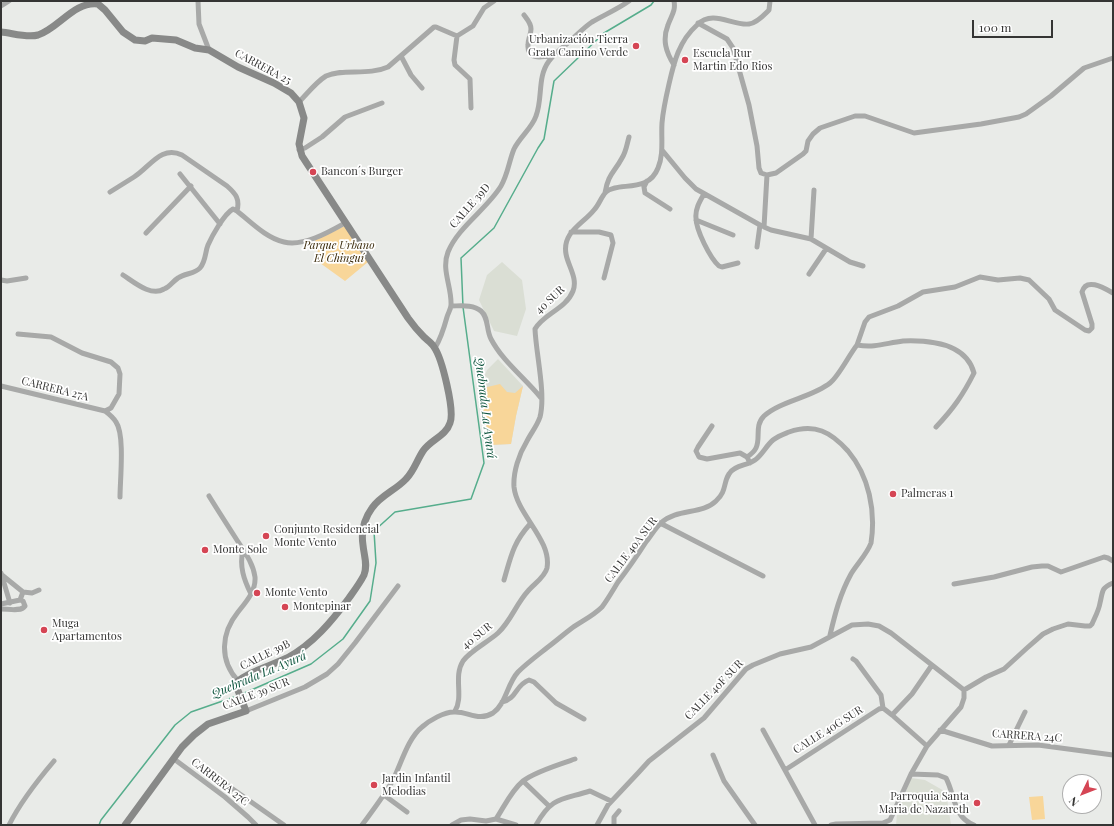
<!DOCTYPE html>
<meta charset="utf-8">
<style>
body{margin:0}
#map{position:relative;width:1114px;height:826px;overflow:hidden;background:#e9ebe8;font-family:"Playfair Display",serif}
canvas{display:block}
.frame{position:absolute;inset:0;border:2px solid #353534;pointer-events:none}
.north{position:absolute;left:1062px;top:774px;width:40px;height:40px;box-sizing:border-box;background:#fff;border:1px solid #aeaeae;border-radius:50%;rotate:227deg;font-size:11px;font-weight:700;line-height:16px;text-align:center;color:#353534}
.north::after{content:'';display:block;margin:auto;width:14px;height:18px;background:#d54554;clip-path:polygon(50% 0,100% 100%,50% 72%,0 100%)}
.scale{position:absolute;left:972px;top:20px;width:81px;height:18px;box-sizing:border-box;border:2px solid #353534;border-top:0;padding-left:5px;font-size:12px;line-height:14px;white-space:nowrap;color:#353534;-webkit-text-stroke:3px #fff;paint-order:stroke}
</style>
<div id="map">
<canvas width="1114" height="826"></canvas>
<div class="frame"></div>
<div class="north">N</div>
<div class="scale">100 m</div>
</div>
<script>
const c = document.querySelector('canvas').getContext('2d');
c.lineJoin = 'round';
function fill(path, color) { c.fillStyle = color; c.fill(path, 'evenodd'); }
function strokePath(path, color, width, dash) { c.strokeStyle = color; c.lineWidth = width; c.lineCap = dash ? 'butt' : 'round'; c.setLineDash(dash || []); c.stroke(path); }
function label(font, color, halo, rows, align = 'center') {
  c.font = font + ' "Playfair Display",serif'; c.lineWidth = 3.5; c.setLineDash([]); c.textBaseline = 'middle'; c.strokeStyle = halo; c.fillStyle = color; for (const [text, x, y, turn = 0] of rows) {
    c.save(); c.translate(x, y); c.rotate((+turn || 0) * Math.PI / 180); c.textAlign = isNaN(turn) ? turn : align; if (halo) c.strokeText(text, 0, 0); c.fillText(text, 0, 0); c.restore();
  }
}
const built = new Path2D(`
 M 502,262 L 522,280 L 526,309 L 517,336 L 494,331 L 479,300 L 487,275 Z
 M 498,359 L 523,386 L 516,416 L 511,444 L 490,445 L 479,389 L 487,370 Z
 M 911,778 L 925,780 L 946,792 L 951,825 L 896,825 L 897,814 Z`);
const green = new Path2D(`
 M 345,226 L 368,262 L 345,281 L 320,263 L 315,240 Z
 M 500,384 L 507,392 L 515,393 L 523,386 L 516,416 L 511,444 L 490,445 L 479,389 Z
 M 1043,796 L 1045,819 L 1032,820 L 1029,797 Z`);
const stream = new Path2D(`
 M 242,694 L 311,664 L 343,639 L 370,601 L 376,563 L 374,531 L 395,512 L 471,499 L 484,463 L 463,307 L 461,258 L 494,228 L 538,148 L 544,139 L 554,81 L 604,33 L 651,5 L 654,1
 M 99,825 L 101,820 L 175,725 L 191,712 L 237,696`);
const street = new Path2D(`
 M 198,1 L 199,24 L 209,50
 M 674,1 C 676,11 671,16 668,25 C 662,40 666,52 674,65
 M 1,6 L 9,1
 M 524,15 C 527,19 531,23 531,29 C 531,34 528,39 528,45 C 527,61 543,57 554,55
 M 698,23 L 727,39 L 733,48 L 749,105 L 757,146 L 759,168 L 761,173 L 767,175 L 776,173 L 803,154 L 806,151 L 808,141 L 813,134 L 820,128 L 855,116 L 865,116 L 914,133 L 981,124 L 1019,117 L 1026,114 L 1051,96 L 1084,68 L 1113,58
 M 457,36 L 454,60 L 455,65 L 470,79 L 471,108
 M 401,56 L 411,75 L 422,88
 M 299,102 C 307,94 316,82 326,76 C 343,68 368,76 388,67 L 434,27 L 436,27 L 457,36 L 473,26 L 484,8 L 494,1
 M 299,150 L 305,148 L 322,137 L 345,117 L 382,103
 M 662,150 L 685,178 L 696,189 L 760,225
 M 180,174 L 220,224
 M 767,175 L 764,227 L 771,230 L 811,239 L 850,262 L 863,266
 M 647,181 L 644,187 L 645,193 L 670,209
 M 110,192 C 118,187 126,182 134,177 C 150,167 161,145 182,155 L 227,186 C 236,194 240,199 237,211
 M 605,193 C 608,174 614,173 622,158 C 626,152 627,144 629,137
 M 704,194 C 700,201 695,209 696,218 C 696,230 710,258 719,266 L 722,267 L 738,263
 M 696,220 L 733,235
 M 571,232 L 599,232 L 611,235 L 613,243 L 604,278
 M 146,233 L 191,186
 M 811,239 L 814,190
 M 757,247 L 760,225 L 763,226
 M 809,274 L 826,249
 M 123,275 C 134,282 151,297 164,289 C 170,287 173,281 178,278 C 185,273 195,274 200,268 C 206,261 205,252 208,245 C 212,236 224,214 233,209 L 237,211 C 251,222 266,238 284,242 C 303,247 329,232 345,223
 M 1,280 L 7,281 L 26,278
 M 451,306 C 460,306 473,304 481,311 C 489,318 486,330 491,339 C 503,362 525,378 541,398
 M 18,334 L 51,337 L 82,353 L 111,362 L 118,368 L 120,374 L 119,394 L 111,408 L 105,411
 M 435,348 C 441,338 444,328 447,317 C 448,313 451,309 451,305 C 452,287 441,270 448,252 C 458,227 487,209 501,186 C 508,174 509,161 514,149 C 520,137 532,128 536,116 C 543,98 537,77 549,61 C 555,53 562,48 569,42 C 577,35 583,28 592,22 C 604,15 618,9 629,1
 M 1,386 L 105,411 C 109,414 113,417 116,422 C 125,435 120,480 120,497
 M 712,426 L 698,447 L 696,451 L 699,457 L 707,459 L 740,453 L 747,457
 M 936,427 C 953,409 963,395 974,373 C 966,343 930,340 903,341 C 886,343 876,348 857,345 L 865,322 L 869,317 L 898,306 L 923,292 L 955,287 L 980,277 L 998,280 L 1020,278 L 1029,280 L 1049,299 L 1055,310 L 1085,330 L 1089,331 L 1092,328 L 1092,324 L 1082,292 C 1086,277 1104,288 1113,293
 M 750,463 L 747,457 C 750,455 754,452 756,448 C 761,438 754,426 764,416 C 780,401 813,397 830,383 C 839,376 849,355 857,345
 M 209,496 C 217,509 226,523 235,537 C 243,550 253,562 255,577 C 256,591 246,602 238,612 C 221,633 219,660 238,681
 M 660,523 L 763,576
 M 243,550 C 239,566 244,580 251,594
 M 1,573 L 10,603
 M 2,575 L 23,592
 M 504,580 C 511,556 513,543 530,524
 M 954,584 L 994,577 L 1032,567 L 1042,566 L 1048,566 L 1061,572 L 1104,557 L 1108,558 L 1113,561
 M 20,600 L 23,592 L 32,593 L 39,590
 M 1,604 L 20,600 L 23,601 L 25,606 C 21,612 9,609 1,609
 M 853,659 L 856,661 L 881,695 L 883,708
 M 964,690 L 986,677 L 1004,669 L 1027,648 L 1043,634 L 1053,629 L 1068,624 L 1085,626 L 1090,626 L 1092,624 C 1095,617 1099,610 1100,603 C 1103,591 1101,588 1113,583
 M 502,702 C 517,699 515,685 529,680 L 534,682 L 556,703 L 584,719
 M 883,708 L 892,715 L 927,746
 M 246,711 L 305,687 L 327,674 L 338,664 L 355,643 L 398,586
 M 455,711 C 464,696 453,677 463,661 C 470,651 488,642 498,633 C 511,621 516,604 528,591 C 534,584 545,577 547,568 C 552,540 517,515 514,487 C 513,472 519,454 527,441 C 531,433 537,426 540,417 C 546,394 536,354 535,329 C 543,314 566,309 573,291 C 578,278 568,266 566,254 C 562,232 583,224 594,210 C 599,205 601,197 606,192 C 618,181 648,194 658,168 C 664,154 661,138 662,123 C 663,110 666,97 669,84 C 674,62 679,41 697,25 C 713,9 732,26 749,24 C 757,23 764,15 769,10 L 770,1
 M 892,715 L 912,694 L 932,665
 M 763,730 L 815,825
 M 940,730 L 992,746 L 1038,745 L 1113,755
 M 1009,745 L 1025,712
 M 713,755 L 724,781 L 755,825
 M 174,759 L 225,797 L 248,817 L 256,825
 M 785,770 L 879,709 L 883,708
 M 911,774 L 938,775 L 946,778 C 955,795 953,817 974,825
 M 523,781 L 549,806
 M 227,785 L 284,825
 M 384,795 L 407,812
 M 496,819 C 504,807 511,791 523,781 C 534,772 560,764 575,759
 M 9,825 C 21,801 37,781 54,761
 M 362,825 C 373,810 384,796 393,780 C 401,764 408,738 422,727 C 430,720 444,712 454,712 C 468,711 478,722 493,713 C 506,704 507,684 518,672 C 527,663 538,655 548,647 C 556,641 564,634 572,628 C 582,621 593,616 602,607 C 608,599 613,590 618,582 C 628,569 637,556 646,542 C 651,536 655,528 661,523 C 677,508 702,515 716,501 C 727,491 723,483 729,474 C 734,465 747,466 755,460 C 762,455 766,446 773,440 C 778,436 784,434 789,432 C 815,423 831,432 848,451 C 869,476 876,511 871,543 C 867,554 857,564 851,574 C 840,594 835,614 830,635
 M 452,825 L 461,820 L 470,819 L 486,821 L 496,819 L 516,825
 M 536,825 C 552,796 562,800 590,791 L 611,801
 M 597,825 L 608,805 L 639,772 L 649,761 L 704,718 L 746,669 L 753,665 L 780,654 L 811,647 L 852,625 L 868,624 L 879,626 L 891,633 L 964,690
 M 614,825 L 614,817 L 619,811
 M 831,825 L 836,824 L 883,823 L 890,820 L 911,774 L 927,746 L 961,707 L 964,698 L 964,690`);
const secondary = new Path2D(`
 M 1,32 C 12,33 27,38 38,35 C 59,28 74,1 98,4 L 105,10 L 123,32 L 135,40 L 145,41 L 152,38 L 176,40 L 195,48 L 209,50 L 238,67 L 274,83 L 291,93 L 299,102 L 304,118 L 299,144 L 302,156 L 408,318 C 413,325 418,331 424,337 C 427,340 432,343 434,347 C 442,358 455,411 450,423 C 446,436 430,440 423,451 C 417,460 414,471 406,479 C 396,490 381,495 372,508 C 364,519 361,532 363,545 C 364,556 368,565 364,575 C 360,583 354,591 349,598 C 332,621 313,644 287,658 C 271,666 252,670 238,681 L 237,688 L 246,711 L 208,724 L 194,735 L 182,747 L 125,825`);
const markers = [
 [636,46,4,"#d54554"],
 [685,60,4,"#d54554"],
 [313,172,4,"#d54554"],
 [893,494,4,"#d54554"],
 [266,536,4,"#d54554"],
 [205,550,4,"#d54554"],
 [257,593,4,"#d54554"],
 [285,607,4,"#d54554"],
 [44,630,4,"#d54554"],
 [374,785,4,"#d54554"],
 [977,803,4,"#d54554"]
];
const poiNames = [
 ["Urbanización Tierra",628,40,"right"],
 ["Grata Camino Verde",628,53,"right"],
 ["Escuela Rur",693,54],
 ["Martin Edo Rios",693,67],
 ["Bancon´s Burger",321,172],
 ["Palmeras 1",901,494],
 ["Conjunto Residencial",274,530],
 ["Monte Vento",274,543],
 ["Monte Sole",213,550],
 ["Monte Vento",265,593],
 ["Montepinar",293,607],
 ["Muga",52,624],
 ["Apartamentos",52,637],
 ["Jardin Infantil",382,779],
 ["Melodias",382,792],
 ["Parroquia Santa",969,797,"right"],
 ["Maria de Nazareth",969,810,"right"]
];
const streetNames = [
 ["CARRERA 25",263,67,28],
 ["CALLE 39D",470,206,-49],
 ["40 SUR",550,300,-43],
 ["CARRERA 27A",55,389,14],
 ["CALLE 40A SUR",631,550,-53],
 ["40 SUR",477,636,-39],
 ["CALLE 39B",265,655,-26],
 ["CALLE 40F SUR",714,690,-46],
 ["CALLE 39 SUR",256,694,-21],
 ["CALLE 40G SUR",828,730,-32],
 ["CARRERA 24C",1027,736,4],
 ["CARRERA 27C",220,782,38]
];
const parkNames = [
 ["Parque Urbano",339,246],
 ["El Chinguí",339,259]
];
const waterNames = [
 ["Quebrada La Ayurá",485,408,83],
 ["Quebrada La Ayurá",259,675,-23]
];
fill(built, '#daded4');
fill(green, '#f8d699');
strokePath(stream, '#56ad8c', 1.5);
strokePath(street, '#a8a9a8', 5);
strokePath(secondary, '#888988', 7);
for (const [x, y, r, color] of markers) { const dot = new Path2D(); dot.arc(x, y, r, 0, 2 * Math.PI); c.fillStyle = color; c.fill(dot); strokePath(dot, '#fff', 1.5); }
label('11px', '#353534', '#fff', poiNames, 'left');
label('11px', '#353534', '#fff', streetNames);
label('italic 11px', '#3b2b0b', '#fff', parkNames);
label('italic 12px', '#0e553e', '#fff', waterNames);
</script>
